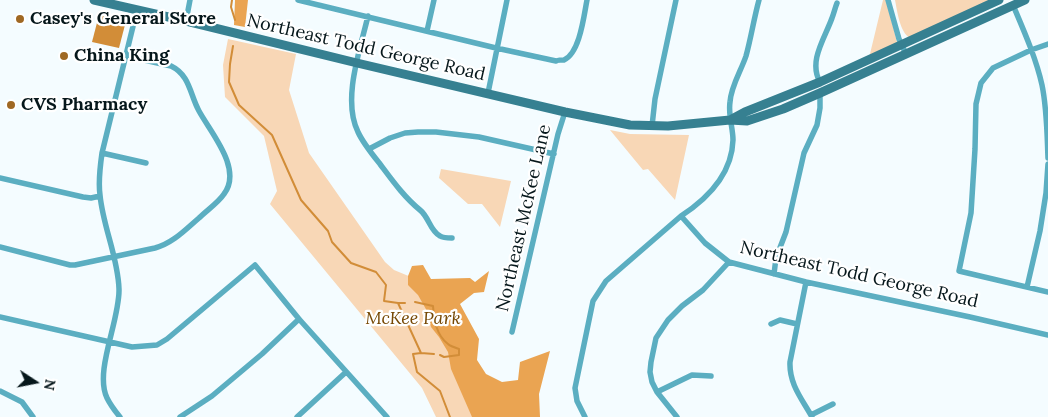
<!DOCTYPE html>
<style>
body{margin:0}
#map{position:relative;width:1048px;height:417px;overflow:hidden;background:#f4fcff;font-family:Lora,serif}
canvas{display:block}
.north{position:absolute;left:10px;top:357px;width:50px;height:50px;-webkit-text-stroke:4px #fff;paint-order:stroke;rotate:101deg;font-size:14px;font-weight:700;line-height:20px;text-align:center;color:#06171b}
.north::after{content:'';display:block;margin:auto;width:18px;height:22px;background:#06171b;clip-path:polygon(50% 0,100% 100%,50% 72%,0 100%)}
</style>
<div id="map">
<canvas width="1048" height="417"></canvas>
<div class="north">N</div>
</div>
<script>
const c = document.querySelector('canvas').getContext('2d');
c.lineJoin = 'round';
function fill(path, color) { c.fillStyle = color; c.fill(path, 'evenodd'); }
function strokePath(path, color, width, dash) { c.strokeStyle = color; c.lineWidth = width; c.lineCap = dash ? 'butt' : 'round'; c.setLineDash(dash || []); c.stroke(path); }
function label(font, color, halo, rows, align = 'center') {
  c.font = font + ' Lora,serif'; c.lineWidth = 4.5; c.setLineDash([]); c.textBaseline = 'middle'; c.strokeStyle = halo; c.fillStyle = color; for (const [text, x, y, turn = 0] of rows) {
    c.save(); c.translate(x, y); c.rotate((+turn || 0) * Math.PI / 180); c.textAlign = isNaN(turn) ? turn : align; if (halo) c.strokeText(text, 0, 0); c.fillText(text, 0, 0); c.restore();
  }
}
const green = new Path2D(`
 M 883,0 L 886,0 L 897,42 L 895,46 L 869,58 Z
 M 895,0 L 997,0 L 910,38 C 900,33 897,10 895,0 Z
 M 228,39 L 296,54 L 289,90 L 309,153 L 385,262 L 394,270 L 428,284 L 451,308 L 466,360 L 540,417 L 436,417 L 422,388 L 270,204 L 277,191 L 264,136 L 225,97 L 223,65 Z
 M 610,130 L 630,134 L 689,135 L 675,200 L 648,169 L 643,170 Z
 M 441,169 L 511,181 L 500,227 L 482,204 L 468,204 L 439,178 Z`);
const forest = new Path2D(`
 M 235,0 L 248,0 L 245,27 L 234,25 Z
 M 423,265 L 431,279 L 470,278 L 475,282 L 489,271 L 484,292 L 474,293 L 460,304 L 479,339 L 477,360 L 486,374 L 502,382 L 518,380 L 520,362 L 550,351 L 539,394 L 540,417 L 472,417 L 451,369 L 448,352 L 439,337 L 431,327 L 427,311 L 418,295 L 408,285 L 408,276 L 412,266 Z`);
const water = new Path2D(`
 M 99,15 L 126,21 L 119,48 L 92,42 Z`);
const stream = new Path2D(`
 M 232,0 L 231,7 L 235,20
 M 233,46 L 230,64 L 229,82 L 239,105 L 272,135 L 301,200 L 328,231 L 332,242 L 351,263 L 376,272 L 386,285 L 384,301 L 398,303 L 421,353 L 413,354 L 417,372 L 440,391 L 450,417
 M 415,302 L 433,306 C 434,319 436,335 448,344 C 450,346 456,348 459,349 L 459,355 L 444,357 L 440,355
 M 398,303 L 405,303
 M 421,353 L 434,354`);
const minor = new Path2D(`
 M 298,0 L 496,48 L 556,61 C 556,60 564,60 564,60 C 580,53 584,15 587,0
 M 888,0 L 899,39 L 906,54
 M 1013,5 C 1024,31 1036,58 1042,85 C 1047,109 1047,134 1048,158
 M 368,16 C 360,50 342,100 358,132 C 363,143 372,154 380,164 C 392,180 404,197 420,210 C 429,217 430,231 440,236 C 443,238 448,238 452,238
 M 186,21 L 190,0
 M 427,31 L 434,0
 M 1048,44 L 1031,50 L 993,68 L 981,83 L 976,104 L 975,149 L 971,213 L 959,271 L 1048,292
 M 820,82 C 808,61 825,38 832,18 C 834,13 835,8 837,3
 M 488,93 L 507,0
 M 652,126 L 655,99 L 676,0
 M 369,149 L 390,138 L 405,133 L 418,132 L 436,132 L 479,137 L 554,154
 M 102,153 L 146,163
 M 0,178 L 83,197 L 91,198 L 100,196
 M 681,216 L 705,243 L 729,262 L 806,282 L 970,317 L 1048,335
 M 0,247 L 70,265 L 75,265 L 155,248 C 173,243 185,230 199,218 C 207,210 218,203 224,194 C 243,169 211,133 199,111 C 190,95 190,75 171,66 L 126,56
 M 774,274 L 776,258 L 786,232 L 804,153 L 817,125 L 820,108 L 820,93
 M 806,282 L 790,362 C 789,384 802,399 812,417
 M 1027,287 L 1040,231 L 1046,193 L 1048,164
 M 0,317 L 132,347 L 157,345 L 167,339 L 255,265 L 299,319 L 387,417
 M 771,324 L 780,320 L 797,324
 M 512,332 L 558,134 L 565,112
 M 0,391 L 22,402 L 33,417
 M 657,392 L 692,375 L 711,376
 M 811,415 L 833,404
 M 120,417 C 115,411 110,404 107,398 C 94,371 120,320 119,289 C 118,257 103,227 100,195 C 98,181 100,167 102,153 L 137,10
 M 180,417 L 212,396 L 262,354 L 299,319
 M 297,417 L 346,372
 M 585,417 L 577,401 L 575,388 L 593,301 L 606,281 L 681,216 C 707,199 732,174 733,140 C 733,128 728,115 730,102 C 731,86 741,71 746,56 C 751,38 754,18 759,0
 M 677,417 L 657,392 L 652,382 L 650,372 L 651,362 L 656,338 L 668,320 L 682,306 L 703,290 L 729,262`);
const secondary = new Path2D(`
 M 94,0 L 186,21 L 357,63 L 565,112 L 630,125 L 668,126 L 730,120 L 747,121 L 783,109 L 820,93 L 1025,0
 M 732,119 L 745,112 L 820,82 L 999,0`);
const markers = [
 [20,19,5,"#9f6823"],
 [64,56,5,"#9f6823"],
 [11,105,5,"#9f6823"]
];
const poiNames = [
 ["Casey's General Store",30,19],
 ["China King",74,56],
 ["CVS Pharmacy",21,105]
];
const streetNames = [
 ["Northeast Todd George Road",366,48,13],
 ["Northeast McKee Lane",524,218,-77],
 ["Northeast Todd George Road",859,275,13]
];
const parkNames = [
 ["McKee Park",413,319]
];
fill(green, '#f8d7b6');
fill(forest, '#eaa452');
fill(water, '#d28d38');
strokePath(stream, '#d28d38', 2);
strokePath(minor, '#5baec1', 5.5);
strokePath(secondary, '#368091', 9);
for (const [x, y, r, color] of markers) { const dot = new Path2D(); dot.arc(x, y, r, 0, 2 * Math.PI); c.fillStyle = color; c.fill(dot); strokePath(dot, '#fff', 2); }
label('bold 18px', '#06171b', '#fff', poiNames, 'left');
label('18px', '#06171b', '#fff', streetNames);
label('italic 18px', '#754703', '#fff', parkNames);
</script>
